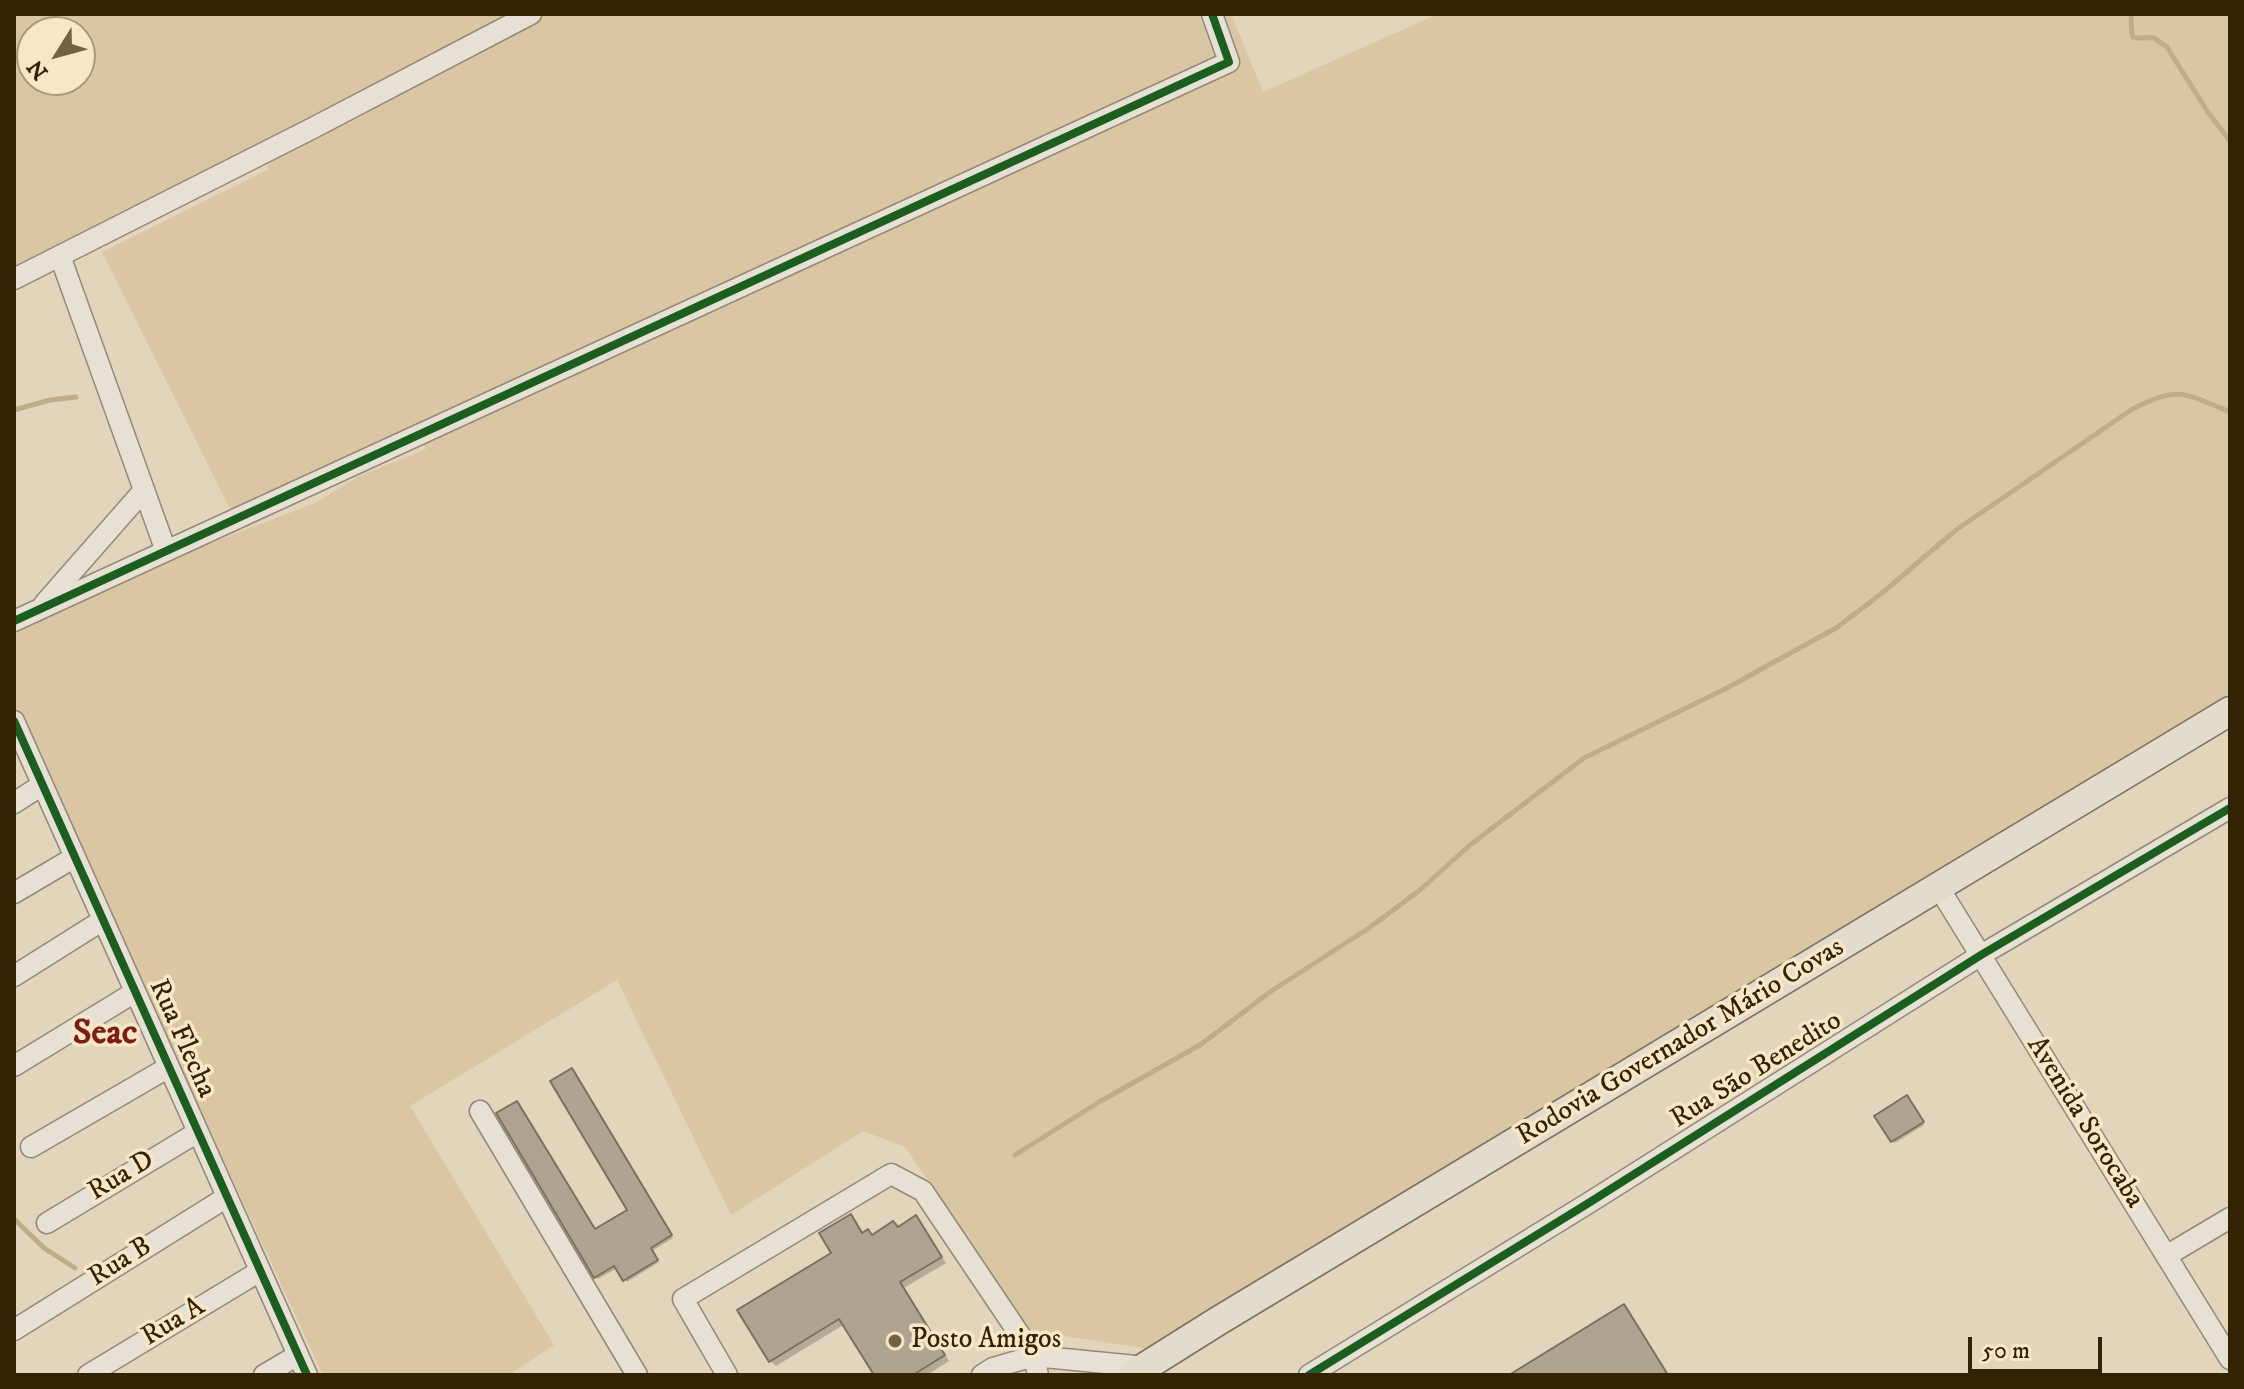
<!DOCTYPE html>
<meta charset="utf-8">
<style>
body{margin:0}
#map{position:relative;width:2244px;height:1389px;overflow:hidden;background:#e3d5bc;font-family:"IM FELL DW Pica",serif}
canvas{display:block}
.frame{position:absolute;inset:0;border:16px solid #342205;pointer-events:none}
.north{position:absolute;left:16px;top:16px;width:80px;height:80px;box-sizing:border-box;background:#f8e6c8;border:2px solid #aa987a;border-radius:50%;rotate:233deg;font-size:22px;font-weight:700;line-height:32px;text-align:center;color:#342205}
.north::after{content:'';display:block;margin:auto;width:28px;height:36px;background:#716145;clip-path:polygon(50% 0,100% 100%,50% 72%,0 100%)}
.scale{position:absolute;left:1968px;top:1337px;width:134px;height:36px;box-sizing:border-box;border:4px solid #342205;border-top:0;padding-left:10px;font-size:24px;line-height:28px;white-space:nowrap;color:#342205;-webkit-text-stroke:6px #f8e6c8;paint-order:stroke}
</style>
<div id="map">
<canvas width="2244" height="1389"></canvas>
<div class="frame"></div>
<div class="north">N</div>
<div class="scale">50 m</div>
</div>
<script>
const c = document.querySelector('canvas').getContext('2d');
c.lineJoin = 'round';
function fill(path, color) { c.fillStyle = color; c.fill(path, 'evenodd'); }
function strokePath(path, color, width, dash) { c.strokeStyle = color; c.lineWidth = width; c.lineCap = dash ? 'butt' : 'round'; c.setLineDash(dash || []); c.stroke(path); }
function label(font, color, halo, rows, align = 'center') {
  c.font = font + ' "IM FELL DW Pica",serif'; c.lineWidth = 7; c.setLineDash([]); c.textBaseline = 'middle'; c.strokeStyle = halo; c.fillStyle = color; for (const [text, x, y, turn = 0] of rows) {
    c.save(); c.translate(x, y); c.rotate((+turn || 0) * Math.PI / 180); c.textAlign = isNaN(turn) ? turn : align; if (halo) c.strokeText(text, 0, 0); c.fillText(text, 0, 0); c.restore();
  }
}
const green = new Path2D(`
 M 14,14 L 1231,14 L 1263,92 L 1438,14 L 2230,14 L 2230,699 L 1157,1350 L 1030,1331 L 905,1147 L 863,1131 L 731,1215 L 617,980 L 410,1106 L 554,1345 L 509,1375 L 323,1375 L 14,707 L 14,624 L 39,609 L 315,503 L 359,476 L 426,449 L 412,425 L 233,515 L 102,252 L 269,169 L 266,162 L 14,291 ZM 32,32 L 80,32 L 80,80 L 32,80 Z`);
const shadow = new Path2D(`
 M 574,1073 L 673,1238 L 652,1251 L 659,1262 L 627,1282 L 617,1268 L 598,1279 L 596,1277 L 595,1231 L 630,1210 Z
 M 1909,1100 L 1924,1125 L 1895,1143 L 1892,1141 Z
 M 850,1216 L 864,1234 L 873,1237 L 898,1229 L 916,1217 L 946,1263 L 904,1288 L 949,1361 L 927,1375 L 876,1375 L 845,1324 L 776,1366 L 770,1361 L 834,1254 Z`);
const stream = new Path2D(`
 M 2131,14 C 2132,46 2129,36 2154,38 L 2167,47 L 2207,111 L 2230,141
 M 14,410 L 50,400 L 76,397
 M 1015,1155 L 1099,1102 L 1200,1045 L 1270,992 L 1369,928 L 1420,890 L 1470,845 L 1584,758 L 1727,688 L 1836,628 L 1881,594 L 1956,530 L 2131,410 C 2178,385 2184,393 2230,412
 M 14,1219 L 44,1248 L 75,1268`);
const building = new Path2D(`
 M 572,1068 L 672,1235 L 651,1248 L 658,1260 L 623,1281 L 614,1266 L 594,1278 L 496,1113 L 517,1101 L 595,1229 L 627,1210 L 550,1081 Z
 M 1907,1095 L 1924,1122 L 1891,1142 L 1874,1116 Z
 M 851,1214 L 862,1233 L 868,1229 L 872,1235 L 893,1221 L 898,1227 L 916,1215 L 942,1257 L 900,1282 L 945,1355 L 913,1375 L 874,1375 L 839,1319 L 769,1362 L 737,1310 L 831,1253 L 819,1233 Z
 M 1624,1304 L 1668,1375 L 1509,1375 Z`);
const minor = new Path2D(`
 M 60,256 L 166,551
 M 14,279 L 309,130 L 531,14
 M 44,604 L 144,490
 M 14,621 L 1229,62 L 1212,14
 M 14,721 L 307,1375
 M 14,803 L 42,785
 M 1939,888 L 2230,1359
 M 14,893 L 75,857
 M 14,976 L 103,920
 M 14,1066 L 135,992
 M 480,1111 L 637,1375
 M 31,1147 L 169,1067
 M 47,1223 L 198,1132
 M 2166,1256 L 2230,1218
 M 14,1330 L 227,1197
 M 88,1375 L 260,1271
 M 264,1375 L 298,1355
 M 727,1375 L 683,1299 L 891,1174 L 923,1191 L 1034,1356 L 1038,1375
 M 982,1375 L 993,1368 L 1034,1356 L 1146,1367
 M 1309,1375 L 1587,1204 L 1981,955 L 2230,808`);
const highway = new Path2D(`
 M 1132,1375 L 1218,1321 L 2230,711`);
const cycleway = new Path2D(`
 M 14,621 L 1229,62 L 1212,14
 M 14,721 L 307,1375
 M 1309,1375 L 1587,1204 L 1981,955 L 2230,808`);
const markers = [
 [895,1341,8,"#716145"]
];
const streetNames = [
 ["Rua Flecha",181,1039,66],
 ["Rodovia Governador Mário Covas",1681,1043,-31],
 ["Rua São Benedito",1757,1071,-32],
 ["Avenida Sorocaba",2084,1123,58],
 ["Rua D",122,1177,-31],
 ["Rua B",121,1263,-32],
 ["Rua A",174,1323,-31]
];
const poiNames = [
 ["Posto Amigos",911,1341]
];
const districtNames = [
 ["Seac",105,1036]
];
fill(green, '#dac6a3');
fill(shadow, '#0003');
strokePath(stream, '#c1ac89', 5);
fill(building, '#afa492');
strokePath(building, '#7a7060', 2);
strokePath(minor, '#938978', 23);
strokePath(highway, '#7a7060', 31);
strokePath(minor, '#e7e0d4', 20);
strokePath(highway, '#e3dbcc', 28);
strokePath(cycleway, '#1b5e20', 8);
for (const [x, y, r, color] of markers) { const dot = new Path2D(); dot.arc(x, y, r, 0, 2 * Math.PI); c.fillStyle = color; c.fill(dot); strokePath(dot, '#f8e6c8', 3); }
label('28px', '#342205', '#f8e6c8', streetNames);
label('28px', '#342205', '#f8e6c8', poiNames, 'left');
label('bold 36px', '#7a1f14', '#f8e6c8', districtNames);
</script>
